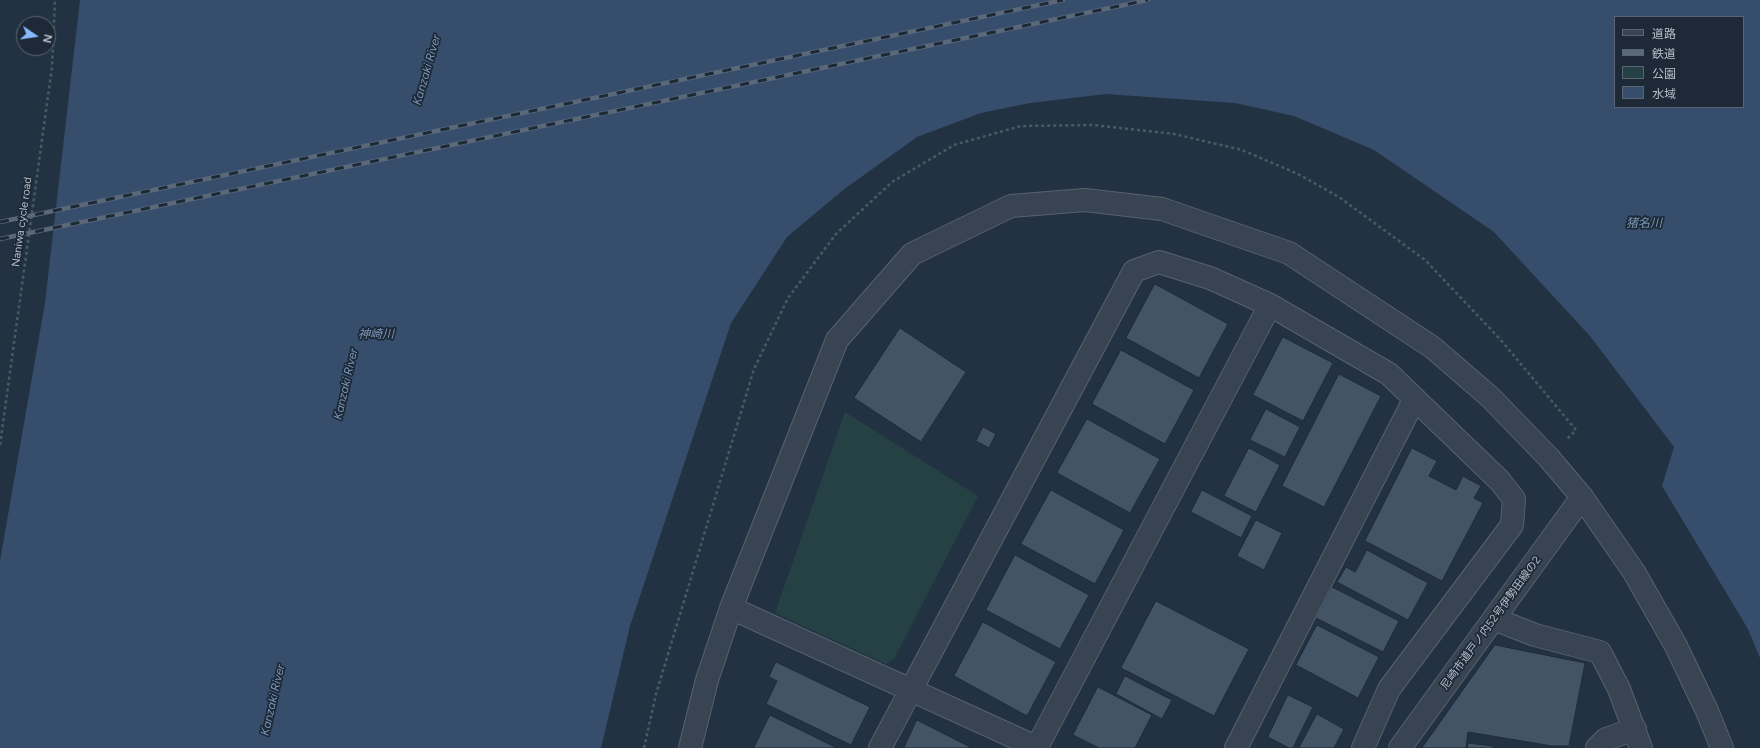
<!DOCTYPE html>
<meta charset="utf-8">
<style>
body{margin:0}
#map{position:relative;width:1760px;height:748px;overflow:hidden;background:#233243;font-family:Figtree,"Noto Sans JP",sans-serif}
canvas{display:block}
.legend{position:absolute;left:1614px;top:16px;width:130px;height:92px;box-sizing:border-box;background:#1d2937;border:1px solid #5a6573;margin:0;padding:5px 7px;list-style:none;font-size:12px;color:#b5bfcc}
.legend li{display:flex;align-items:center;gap:8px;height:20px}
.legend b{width:20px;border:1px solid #5a6573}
.north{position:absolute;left:16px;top:16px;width:40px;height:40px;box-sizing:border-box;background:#1d2937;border:1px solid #5a6573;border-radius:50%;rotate:103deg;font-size:11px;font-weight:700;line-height:16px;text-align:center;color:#b5bfcc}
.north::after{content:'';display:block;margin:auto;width:14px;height:18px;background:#87baff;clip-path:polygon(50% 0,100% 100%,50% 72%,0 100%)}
</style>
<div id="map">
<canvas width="1760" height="748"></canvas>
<ul class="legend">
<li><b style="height:5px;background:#384452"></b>道路</li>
<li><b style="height:5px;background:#5a6879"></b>鉄道</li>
<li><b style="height:11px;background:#264143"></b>公園</li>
<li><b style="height:11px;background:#364e6b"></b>水域</li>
</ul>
<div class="north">N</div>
</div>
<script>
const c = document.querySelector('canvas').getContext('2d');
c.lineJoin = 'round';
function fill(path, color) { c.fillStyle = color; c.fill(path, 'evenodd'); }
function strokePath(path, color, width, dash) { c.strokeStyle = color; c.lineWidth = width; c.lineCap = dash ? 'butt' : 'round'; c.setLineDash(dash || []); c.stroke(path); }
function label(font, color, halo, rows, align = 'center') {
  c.font = font + ' Figtree,"Noto Sans JP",sans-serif'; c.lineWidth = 3.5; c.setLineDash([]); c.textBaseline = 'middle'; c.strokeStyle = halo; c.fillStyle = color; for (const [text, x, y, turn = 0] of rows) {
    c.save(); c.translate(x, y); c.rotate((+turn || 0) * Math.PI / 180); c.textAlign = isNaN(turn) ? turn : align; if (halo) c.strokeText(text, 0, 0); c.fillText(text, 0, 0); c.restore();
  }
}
const green = new Path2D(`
 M 845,412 L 978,496 L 894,659 L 886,664 L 775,613 Z`);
const water = new Path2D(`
 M 80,0 L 1760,0 L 1760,658 L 1748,629 L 1662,486 L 1674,447 L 1590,336 L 1494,232 L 1374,150 L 1294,116 L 1235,103 L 1106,94 L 1030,103 L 981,113 L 917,137 L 843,190 L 787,237 L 731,323 L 630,626 L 601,748 L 0,748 L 0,561 L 45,303 ZM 1615,17 L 1743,17 L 1743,107 L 1615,107 Z`);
const building = new Path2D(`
 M 1155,284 L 1228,324 L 1199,378 L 1126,338 Z
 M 900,328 L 966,372 L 921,442 L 854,398 Z
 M 1283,337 L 1333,363 L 1303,421 L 1253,395 Z
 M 1121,350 L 1194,390 L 1165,444 L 1092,404 Z
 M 1339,374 L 1381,396 L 1324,507 L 1282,486 Z
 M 1266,409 L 1300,427 L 1285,457 L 1250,440 Z
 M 1087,419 L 1160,459 L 1130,513 L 1057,473 Z
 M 983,427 L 996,434 L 989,448 L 976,441 Z
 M 1249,448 L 1280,465 L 1256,512 L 1224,496 Z
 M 1412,448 L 1437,461 L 1429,476 L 1456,490 L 1463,476 L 1481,486 L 1474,498 L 1483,503 L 1442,581 L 1365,541 Z
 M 1051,490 L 1124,530 L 1095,584 L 1021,544 Z
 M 1202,490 L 1252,516 L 1241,538 L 1191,512 Z
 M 1256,520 L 1282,533 L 1264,570 L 1237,556 Z
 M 1367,550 L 1428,583 L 1408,620 L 1337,582 L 1346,567 L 1355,572 Z
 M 1015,555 L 1089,595 L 1060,649 L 986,610 Z
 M 1332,587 L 1399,621 L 1383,652 L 1316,618 Z
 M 1156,601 L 1249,649 L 1214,716 L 1121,668 Z
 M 983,622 L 1056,662 L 1027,716 L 954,676 Z
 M 1317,625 L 1379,657 L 1358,698 L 1296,665 Z
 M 1495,645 L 1585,663 L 1569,746 L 1552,746 L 1468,732 L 1466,748 L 1422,748 Z
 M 776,662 L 870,707 L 851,745 L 766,704 L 777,681 L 769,677 Z
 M 1125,676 L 1172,700 L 1162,719 L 1116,694 Z
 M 1098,687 L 1152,715 L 1135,748 L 1099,748 L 1073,735 Z
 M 1288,695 L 1313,707 L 1293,748 L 1289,748 L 1268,737 Z
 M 1317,714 L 1344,729 L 1334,748 L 1299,748 Z
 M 770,715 L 837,748 L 754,748 Z
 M 917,720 L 972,748 L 904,748 Z
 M 1468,743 L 1493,746 L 1493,748 L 1468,748 Z`);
const path = new Path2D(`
 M 0,445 L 52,67 L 55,0
 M 644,748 L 656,694 L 754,369 L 788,298 L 836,234 L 892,182 L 954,145 L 1021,126 L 1093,125 L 1174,134 L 1242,150 L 1298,174 L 1339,197 L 1425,260 L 1500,339 L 1576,430 L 1567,439`);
const minor = new Path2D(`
 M 731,608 L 1038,748
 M 1494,619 L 1535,635 L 1600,652 L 1619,689 L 1641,748
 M 1037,747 L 1270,305
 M 690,748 L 707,680 L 731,608 L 837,340 L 912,254 L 1011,206 L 1085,200 L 1162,209 L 1289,253 L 1432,347 L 1490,397 L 1549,458 L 1582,497 L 1634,572 L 1676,646 L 1707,711 L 1722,748
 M 880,748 L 1134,271 L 1159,262 L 1210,278 L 1270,305 L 1389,374 L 1500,481 L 1514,499 L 1512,525 L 1389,689 L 1363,748
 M 1236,748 L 1414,400
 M 1597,748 L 1606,739 L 1635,729`);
const tertiary = new Path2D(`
 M 1400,748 L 1582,497`);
const rail = new Path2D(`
 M 0,222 L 1063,0
 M 0,239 L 1148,0`);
const streetNames = [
 ["Naniwa cycle road",22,222,-82],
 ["尼崎市道戸ノ内52号伊勢田線の2",1491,623,-54]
];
const waterNames = [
 ["Kanzaki River",427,70,-74],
 ["猪名川",1644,223],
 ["神崎川",376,334],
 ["Kanzaki River",346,384,-77],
 ["Kanzaki River",273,700,-77]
];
fill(green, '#264143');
fill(water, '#364e6b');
fill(building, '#445467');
strokePath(building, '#1f2b39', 1);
strokePath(minor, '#56626f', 24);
strokePath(tertiary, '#56626f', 24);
strokePath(path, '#445e60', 2.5, [3, 3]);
strokePath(minor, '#384452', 22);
strokePath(tertiary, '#384452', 22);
strokePath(rail, '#5a6879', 4.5);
strokePath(rail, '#1d2937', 3, [9]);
label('11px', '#b5bfcc', '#1d2937', streetNames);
label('italic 12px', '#7a96b6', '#1d2937', waterNames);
</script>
